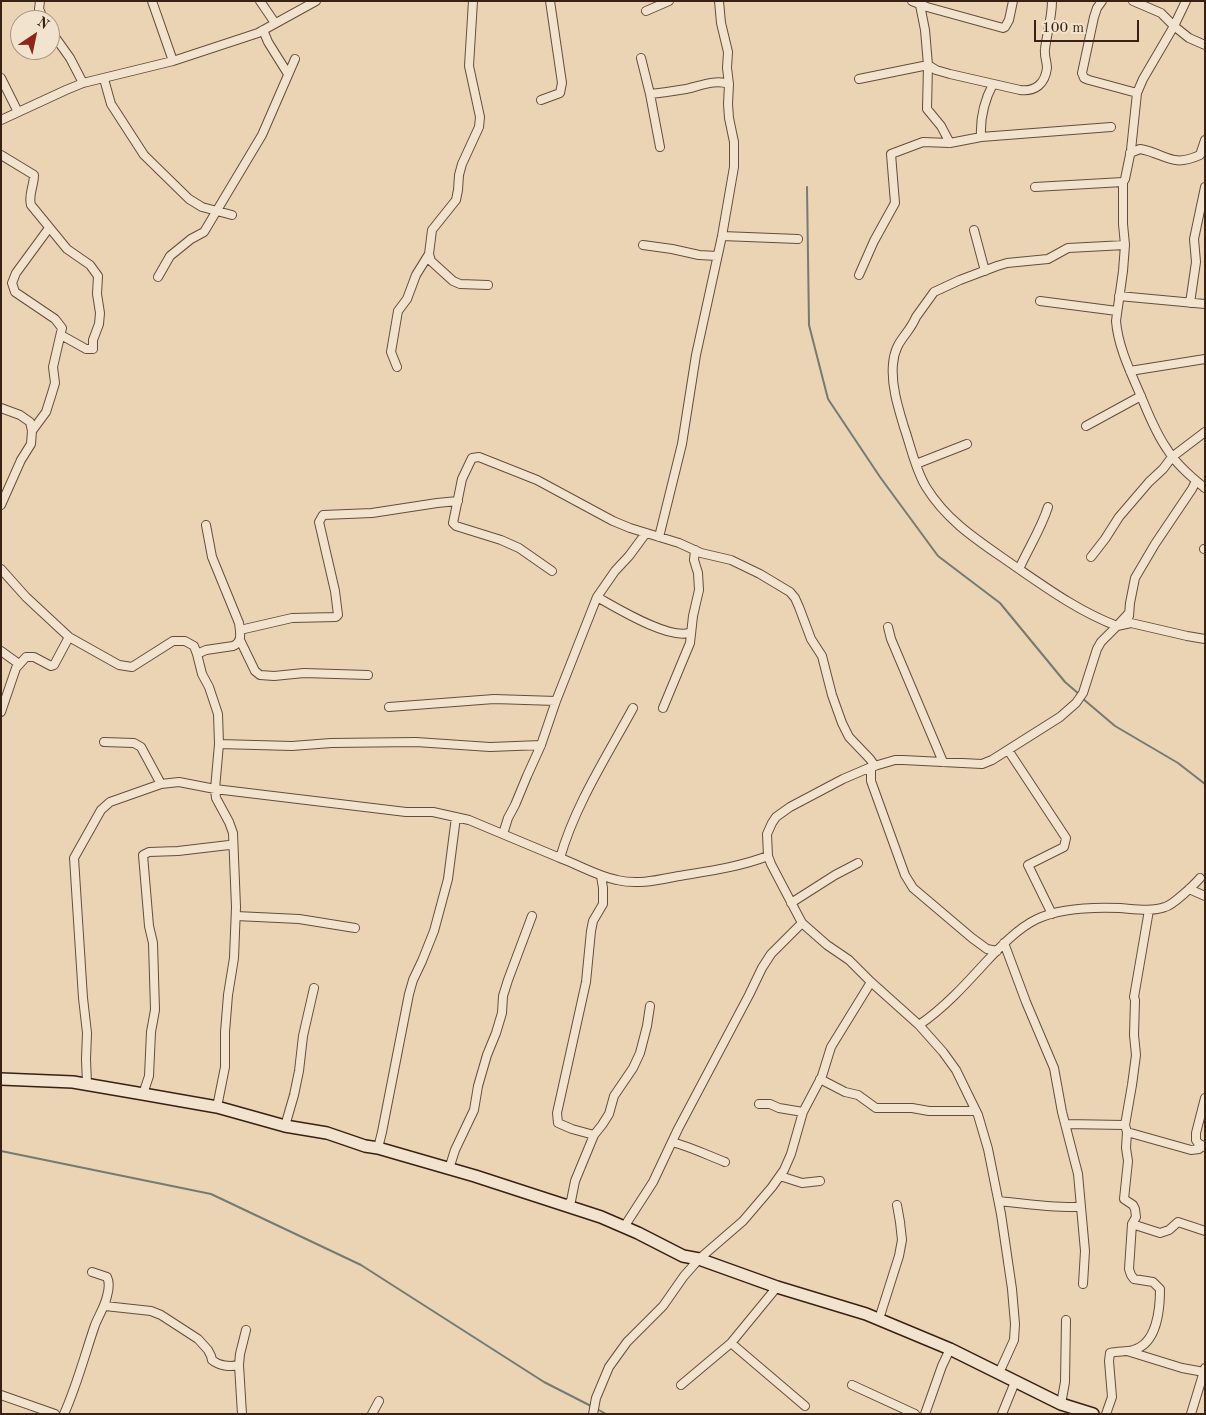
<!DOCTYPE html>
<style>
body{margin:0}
#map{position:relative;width:1206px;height:1415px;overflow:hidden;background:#ebd4b4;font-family:"Old Standard TT",serif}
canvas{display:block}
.frame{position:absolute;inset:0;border:2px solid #382014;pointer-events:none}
.north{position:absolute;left:10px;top:10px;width:50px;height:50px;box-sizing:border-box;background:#f2e3ce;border:1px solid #a89584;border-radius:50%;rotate:34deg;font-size:14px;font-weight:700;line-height:20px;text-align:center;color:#382014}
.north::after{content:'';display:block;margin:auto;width:18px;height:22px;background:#8f2418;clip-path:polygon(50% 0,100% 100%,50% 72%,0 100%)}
.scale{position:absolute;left:1034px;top:20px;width:105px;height:22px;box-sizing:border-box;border:2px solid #382014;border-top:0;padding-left:6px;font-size:15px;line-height:18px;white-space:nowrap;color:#382014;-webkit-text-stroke:4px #f2e3ce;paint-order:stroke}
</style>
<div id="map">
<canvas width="1206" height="1415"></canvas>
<div class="frame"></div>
<div class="north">N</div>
<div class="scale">100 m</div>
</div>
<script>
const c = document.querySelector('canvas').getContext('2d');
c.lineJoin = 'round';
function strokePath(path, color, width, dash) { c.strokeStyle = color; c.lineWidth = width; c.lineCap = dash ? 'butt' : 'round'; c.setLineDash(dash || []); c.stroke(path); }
const stream = new Path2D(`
 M 807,187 L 809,325 L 828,399 L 880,477 L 938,556 L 1000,603 L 1065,682 L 1079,694
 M 1082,698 L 1115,726 L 1178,763 L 1205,784
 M 1,1151 L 211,1194 L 361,1265 L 544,1382 L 591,1406
 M 597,1409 L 606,1414`);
const street = new Path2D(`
 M 40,1 L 39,9 L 44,20
 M 152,1 L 173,61
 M 260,1 L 275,23
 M 473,1 L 469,66 L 480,117 L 479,127 L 462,164 L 459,175 L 458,190 L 456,200 L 432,230 L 429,254 L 431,261 L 453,281 L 460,284 L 488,285
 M 912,1 L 927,7 L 1003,28 L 1005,27 L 1009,20 L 1013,1
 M 1102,1 L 1097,8 L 1094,17 L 1082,73 L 1084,78 L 1089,80 L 1137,93
 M 1133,1 L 1161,13 L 1174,26 L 1189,38 L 1205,45
 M 1186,1 L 1174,26 L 1143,79 L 1137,93 L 1131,150 L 1125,179 L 1123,182 L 1123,224 L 1125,245 L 1123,271 L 1116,321 C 1118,346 1130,371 1140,394 C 1148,413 1155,432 1167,449 C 1176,464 1191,477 1205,488
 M 646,11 L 669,1
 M 50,30 L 70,58 L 83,83
 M 263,30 L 268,42 L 288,74
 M 641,58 L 650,94 L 660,147
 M 1,78 L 18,112
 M 104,79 L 111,104 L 144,155 L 189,199 L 202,207 L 232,215
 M 859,79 L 928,65 L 925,30 L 920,5
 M 650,94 C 662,93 674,91 686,89 C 700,86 715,79 729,84
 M 541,100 L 560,93 L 562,83 L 550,1
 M 1,120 L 66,90 L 83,83 L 173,61 L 258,33 L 316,1
 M 981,137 L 1111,127
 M 950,143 L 941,126 L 927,109 L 928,65 L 936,70 L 950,74 L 1020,90 C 1035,92 1045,84 1047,68 C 1047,62 1044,55 1045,49 C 1047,33 1052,17 1052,1
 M 1130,153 L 1140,149 C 1167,154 1171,168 1200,155 L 1205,140
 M 1,155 L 34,175 C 34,186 28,195 31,205 L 67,249 L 90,265 L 98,276 L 97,294 L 100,313 L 99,324 L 93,340 L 93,349 L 86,349 L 61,335
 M 1035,187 L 1123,182
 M 974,230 L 985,271
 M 722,236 L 798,239
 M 643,245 L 672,249 L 699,255 L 717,256
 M 1125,245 L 1068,248 L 1048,259 L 1007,263 L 997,266 L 960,280 L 934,292 L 916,317 C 908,336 895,340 893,364 C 891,385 898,407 904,427 C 911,447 915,469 926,487 C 948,523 982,543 1016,567 C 1048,589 1080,612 1117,626 L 1129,613
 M 859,275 L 874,241 L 895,203 L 891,154 L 923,142 L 950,143 L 981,137 C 980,118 984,101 993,84
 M 158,277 L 170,256 L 191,239 L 204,232 L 262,135 L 295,59
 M 1119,296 L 1205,304
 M 1040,301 L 1117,311
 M 1190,303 L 1196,262 L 1194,239 L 1205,187
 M 397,367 L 391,352 L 398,311 L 407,299 L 416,275 L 429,254
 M 1130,371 L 1205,359
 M 1,408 L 20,415 L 30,422 L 32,431 L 31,444 L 21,460 L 1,505
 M 1086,426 L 1141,396
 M 32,431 L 46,412 L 52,393 L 55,383 L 53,367 L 62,328 L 55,319 L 15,292 L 12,283 L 16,273 L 49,228
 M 916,464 L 967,444
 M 206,525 L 212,557 L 239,623 C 240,632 243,642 233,646 L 206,650 L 197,654 L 202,674 L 209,687 L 218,714 L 219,744 L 215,789 L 216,798 L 229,822 L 233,833 L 236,907 L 234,958 L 228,995 L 225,1032 L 225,1067 L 217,1107
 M 659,537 L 682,444 L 696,355 L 722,236 L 734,167 L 734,142 L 729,118 L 728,104 L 729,84 L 727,68 L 728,52 L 721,23 L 719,1
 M 1204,549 L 1205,549
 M 1091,557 L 1105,539 L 1119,517 L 1149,482 L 1163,469 L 1172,457 L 1205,432
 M 1,569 L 26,597 L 69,637 L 119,665 L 132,667 L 173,641 L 185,641 L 194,646 L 197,654
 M 1019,569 C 1029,547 1041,529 1048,507
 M 552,571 L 519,548 L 501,540 L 456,526 L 453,523 L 462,479 L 472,458 L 479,457 L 537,480 L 613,521 L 630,528 L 679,543 L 701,553 L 731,560 L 760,574 L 790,592 L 795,598 L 799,607 L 811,639 L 822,656 L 832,695 L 842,723 L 849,737 L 870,759 L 875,766
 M 597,597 C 615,607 672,642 691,632
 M 1129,616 L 1130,603 L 1135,578 L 1155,544 L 1192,489 L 1196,481
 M 888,627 L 891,639 L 943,762
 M 240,630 L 292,618 L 336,617 L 338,615 L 335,591 L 319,522 L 323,515 L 372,513 L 437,503 L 458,501
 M 240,640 L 255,671 L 260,675 L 274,676 L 304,673 L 368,675
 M 1,651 L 19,664
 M 389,707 L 494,699 L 556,701
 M 633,708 C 607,756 575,805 560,858 C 579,865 597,876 617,880 C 638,885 658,880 679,876 C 709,871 739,867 768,856
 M 663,708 L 690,643 L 693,616 L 699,590 L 698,573 L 694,560 L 695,550
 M 1,712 L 16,668 L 26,657 L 34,657 L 51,666 L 54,665 L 69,637
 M 104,742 L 134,743 L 141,747 L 161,784
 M 219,744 L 292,746 L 331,743 L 416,742 L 490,747 L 541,745
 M 1008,750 L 1066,838 L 1064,847 L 1028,865 L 1052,914
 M 871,767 L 871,781 L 905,875 L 913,888 L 972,938 L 987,949 L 997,951
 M 503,834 L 508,818 L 515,805 L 527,776 L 541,745 L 556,701 L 597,597 L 615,571 L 629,556 L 646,533
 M 1189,889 L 1205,896
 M 791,903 L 835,875 L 858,863
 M 236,916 L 299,919 L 355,928
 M 1004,943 L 1026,1002 L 1054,1068 L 1062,1112 L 1078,1174 L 1085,1251 L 1083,1284
 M 919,1025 C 944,1008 965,985 985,963 C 1000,947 1018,928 1037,919 C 1060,908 1095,907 1120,908 C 1134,909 1152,912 1165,907 C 1173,905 1194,885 1200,878
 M 820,1079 L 845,1092 L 858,1095 L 876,1108 L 912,1108 L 929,1111 L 976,1111
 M 87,1084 L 86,1059 L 87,1033 L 83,998 L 74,858 L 101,810 L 110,802 L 161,784 L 179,782 L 215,789 L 406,812 L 433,812 L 469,820 L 560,858
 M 143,1094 L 149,1076 L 151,1032 L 155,1010 L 153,943 L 149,926 L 143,855 L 149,852 L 178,851 L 229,845 L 233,846
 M 1205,1098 L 1196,1133 L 1196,1140 L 1198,1143 L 1205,1147
 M 759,1104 L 770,1104 L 779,1108 L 803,1112
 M 1065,1124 L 1125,1125
 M 285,1126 L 294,1095 L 299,1071 L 303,1036 L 314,988
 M 1127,1132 L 1191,1150 L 1199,1149 L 1202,1146
 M 594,1135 L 572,1129 L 558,1123 L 557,1113 L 586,982 L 591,931 L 593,921 L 603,904 L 603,888 L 601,876
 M 672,1142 C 691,1147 707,1155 725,1162
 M 378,1148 L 382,1132 L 409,994 L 413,980 L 422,961 L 434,931 L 448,879 L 456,817
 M 449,1169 L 455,1150 L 474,1110 L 478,1086 L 487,1055 L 496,1033 L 502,1013 L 503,996 L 508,980 L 532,916
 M 780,1176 L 802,1183 L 820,1181
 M 999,1201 C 1026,1204 1053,1208 1080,1207
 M 566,1205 L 571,1201 L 575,1181 L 594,1135 L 602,1125 L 609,1114 L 614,1096 L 633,1068 L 640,1053 L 647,1026 L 650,1006
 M 1132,1224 L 1160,1233 L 1169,1230 L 1178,1222 L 1205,1231
 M 624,1227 L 653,1182 L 678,1129 L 749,995 L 762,968 L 771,954 L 802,923
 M 105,1306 L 151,1311 L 161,1315 L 198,1339 L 208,1350 L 211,1356 L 212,1360 C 219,1366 230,1367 239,1365
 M 879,1319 L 899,1256 L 902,1240 L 900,1222 L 897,1205
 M 731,1343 L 805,1406
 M 1127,1351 L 1182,1368 L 1204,1372
 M 999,1373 L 1014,1340 L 1015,1324 L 1012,1289 L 1001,1214 L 988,1149 L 978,1115 L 956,1070 L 943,1052 L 919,1025 L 871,982 L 849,960 L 827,945 L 802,923 L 771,864 L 768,856 L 767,834 L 772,823 L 776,817 L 790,807 L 843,779 L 871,767 L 895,760 L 903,760 L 982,764 L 992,760 L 1060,717 L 1076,703 L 1083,693 L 1097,649 L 1101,642 L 1117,626 L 1131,623 L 1187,636 L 1205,639
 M 681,1385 L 731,1343 L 777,1287
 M 852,1385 L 915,1414
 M 1,1395 L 55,1414
 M 1061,1404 L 1065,1382 L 1066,1320
 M 64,1414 C 77,1385 85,1354 95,1325 C 99,1315 105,1306 107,1296 C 109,1289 110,1283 107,1277 L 92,1272
 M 242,1414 L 239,1365 L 240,1354 L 246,1330
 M 372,1414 L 379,1401
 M 593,1414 L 596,1398 L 609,1367 L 627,1342 L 663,1306 L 684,1276 L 699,1259 L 743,1221 L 772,1187 L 784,1170 L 791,1154 L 803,1112 L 822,1076 L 831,1047 L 871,982
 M 925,1414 L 942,1366 L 950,1349
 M 1002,1414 L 1015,1382
 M 1106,1414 L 1112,1397 L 1109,1361 L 1110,1353 C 1118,1351 1126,1352 1133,1350 C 1157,1344 1160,1309 1160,1289 L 1153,1282 L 1134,1279 L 1131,1275 L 1129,1269 L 1132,1224 L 1136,1217 L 1135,1209 L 1133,1205 L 1124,1199 L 1128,1161 L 1126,1148 L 1127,1132 L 1125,1125 L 1132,1085 L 1136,1055 L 1134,1035 L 1135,1000 L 1134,997 L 1149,910
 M 1191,1414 L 1205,1368`);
const secondary = new Path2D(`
 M 1,1079 L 73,1082 L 143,1094 L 217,1107 L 285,1126 L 327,1133 L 365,1146 L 378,1148 L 475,1176 L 601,1217 L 638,1233 L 683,1256 L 699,1259 L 777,1287 L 866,1314 L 950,1349 L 1061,1404 L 1093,1414`);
strokePath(stream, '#737b74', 2);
strokePath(street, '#654d3c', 10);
strokePath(secondary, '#382014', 14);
strokePath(street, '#f2e3ce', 8);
strokePath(secondary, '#f2e3ce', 11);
</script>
